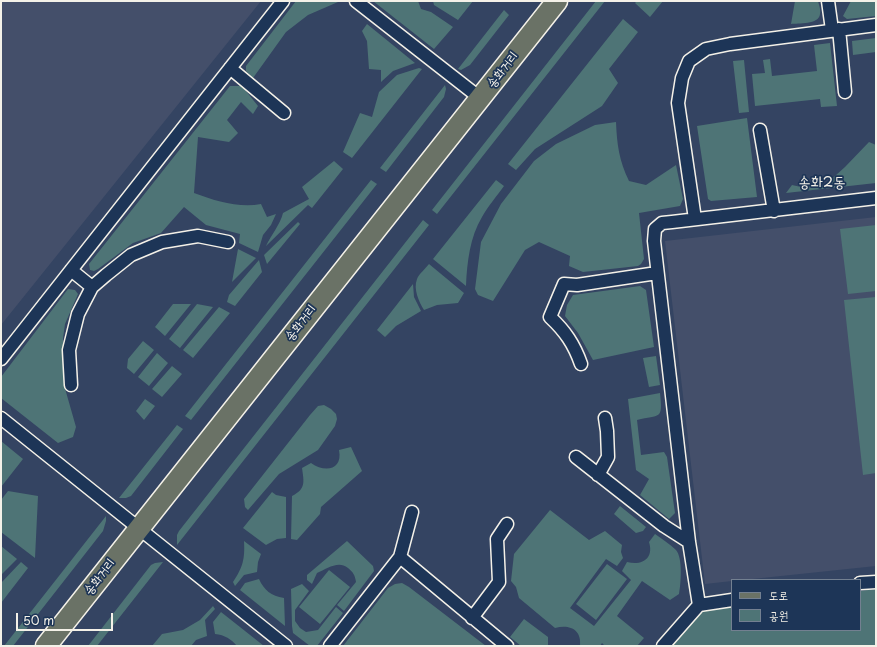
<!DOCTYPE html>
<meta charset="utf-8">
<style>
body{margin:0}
#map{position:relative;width:877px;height:647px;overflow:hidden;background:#344462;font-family:"Playpen Sans","Poor Story",sans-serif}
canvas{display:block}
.frame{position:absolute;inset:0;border:2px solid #f4f1e8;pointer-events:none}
.legend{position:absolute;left:731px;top:579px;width:130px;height:52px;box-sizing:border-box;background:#1d3557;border:1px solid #738091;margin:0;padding:5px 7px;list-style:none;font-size:12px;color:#f4f1e8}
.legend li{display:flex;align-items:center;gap:8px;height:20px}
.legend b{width:20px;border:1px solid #738091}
.scale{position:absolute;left:16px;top:613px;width:97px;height:18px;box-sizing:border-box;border:2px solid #f4f1e8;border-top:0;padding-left:5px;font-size:12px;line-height:14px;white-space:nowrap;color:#f4f1e8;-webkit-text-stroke:3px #1d3557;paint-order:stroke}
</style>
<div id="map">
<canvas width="877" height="647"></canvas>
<div class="frame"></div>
<ul class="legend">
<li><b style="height:5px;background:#6a7266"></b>도로</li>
<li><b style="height:11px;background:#4e7476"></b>공원</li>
</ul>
<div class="scale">50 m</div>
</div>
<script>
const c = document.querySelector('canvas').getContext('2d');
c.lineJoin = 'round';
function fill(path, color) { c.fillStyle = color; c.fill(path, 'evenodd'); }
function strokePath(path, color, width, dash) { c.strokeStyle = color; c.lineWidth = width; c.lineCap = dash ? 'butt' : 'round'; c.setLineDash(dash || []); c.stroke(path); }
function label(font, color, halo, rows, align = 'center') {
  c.font = font + ' "Playpen Sans","Poor Story",sans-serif'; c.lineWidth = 3.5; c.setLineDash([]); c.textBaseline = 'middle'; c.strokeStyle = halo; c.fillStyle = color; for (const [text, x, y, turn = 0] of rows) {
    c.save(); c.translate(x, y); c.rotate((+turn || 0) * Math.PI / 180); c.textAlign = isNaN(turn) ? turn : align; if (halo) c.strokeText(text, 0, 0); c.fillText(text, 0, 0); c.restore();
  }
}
const built = new Path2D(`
 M 1,1 L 261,1 L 1,325 Z
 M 876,217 L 876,566 L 743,580 L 732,580 L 732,581 L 705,584 L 665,241 Z`);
const green = new Path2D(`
 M 296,1 L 337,1 L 338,2 L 308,15 L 286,32 L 253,78 L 246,71 L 246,66 Z
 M 373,1 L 418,1 L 421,9 L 431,12 L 453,27 L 434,49 Z
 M 433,1 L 473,1 L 458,20 L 434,5 Z
 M 596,1 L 605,1 L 437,214 L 432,210 Z
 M 637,1 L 663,1 L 650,17 L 635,3 Z
 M 795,1 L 818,1 C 819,5 821,10 820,14 C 819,25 798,23 791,24 Z
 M 851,1 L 876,1 L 876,16 L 847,19 L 843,16 Z
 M 504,10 L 509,15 L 470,65 L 461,70 L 458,69 Z
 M 623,19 L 638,32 L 609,69 L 618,83 L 602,106 L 535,149 L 516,170 L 508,164 Z
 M 367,24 L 415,63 L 393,71 L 381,82 L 381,70 L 369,69 L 367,41 L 362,31 Z
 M 876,38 L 876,52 L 853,55 L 852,41 Z
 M 830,43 L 837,106 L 821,107 L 820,99 L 755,106 L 752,74 L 765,73 L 763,60 L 770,59 L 772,76 L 817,71 L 814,45 Z
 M 744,60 L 749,112 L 739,113 L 733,61 Z
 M 419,68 L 422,69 L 352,158 L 343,152 L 360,113 L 372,117 L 379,92 L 397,75 Z
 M 445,85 L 446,89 L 444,97 L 386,172 L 380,168 Z
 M 230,86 L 242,86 L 258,106 L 253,114 L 241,102 L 227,120 L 238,133 L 229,142 L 198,137 L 194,193 C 215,201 239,208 261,204 L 267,217 L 276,214 L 271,225 L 263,235 L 258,252 L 239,243 L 240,234 L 206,225 L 184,207 L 161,233 L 133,243 L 98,269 L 94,271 L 90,270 L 89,264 Z
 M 747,118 L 757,197 L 711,201 L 708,199 L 697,126 Z
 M 616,122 C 617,145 619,160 629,181 L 646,185 L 676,165 L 683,199 L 680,206 L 639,213 L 644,259 L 641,264 L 638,266 L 583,272 L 569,266 L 570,256 L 539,242 L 525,250 L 493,301 L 478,295 L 475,289 L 481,242 L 501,204 L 534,161 L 556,144 L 595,125 Z
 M 869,142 L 876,145 L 876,183 L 786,193 L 792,185 L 801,187 L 825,185 L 845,167 Z
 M 334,161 L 343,169 L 312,208 L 308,205 L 266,246 C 271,235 280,225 283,213 L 309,199 L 302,187 Z
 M 371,180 L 377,184 L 191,420 L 185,416 Z
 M 496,180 L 504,186 C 497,196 488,206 482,217 C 470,237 467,262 466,286 L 433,259 Z
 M 423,220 L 429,225 L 177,545 L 177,535 L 179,531 Z
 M 298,222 L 300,224 L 267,264 L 264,255 Z
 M 876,225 L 876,291 L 848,294 L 840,229 Z
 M 238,249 L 256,258 L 232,282 Z
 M 259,260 L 262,272 L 235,306 L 227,302 L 229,295 Z
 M 429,264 L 464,293 L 458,303 L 437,305 L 424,310 C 419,302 413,289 417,279 C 419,274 426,268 429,264 Z
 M 413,284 L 414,297 L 421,311 L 396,326 L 385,337 L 377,330 Z
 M 640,286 L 646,290 L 654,347 L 593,360 L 578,333 L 565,316 L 567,305 L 573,295 Z
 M 68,289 L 75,290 L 78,294 L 65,324 L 63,338 L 64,385 L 76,427 L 73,437 L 58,443 L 1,398 L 1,377 Z
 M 876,297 L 876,473 L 863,475 L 844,300 Z
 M 173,304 L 191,304 L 165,336 L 155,327 Z
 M 197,304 L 213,307 L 180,348 L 169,339 Z
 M 219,307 L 230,313 L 193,358 L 183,350 Z
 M 143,341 L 154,350 L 134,374 L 127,368 L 128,359 Z
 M 157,353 L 168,363 L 149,386 L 138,377 Z
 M 656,356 L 660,385 L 649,387 L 643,358 Z
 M 172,366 L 182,374 L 162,397 L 152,389 Z
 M 660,393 C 663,421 660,414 637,420 L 641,455 L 664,452 L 667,457 L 675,513 L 669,519 L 640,495 L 649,479 L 636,470 L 628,399 Z
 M 145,399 L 155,406 L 144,420 L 136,411 Z
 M 324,405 L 331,409 L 336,414 L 337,419 L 335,426 L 318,450 L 279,474 L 248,510 L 245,507 L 244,499 L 310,415 L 318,406 Z
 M 177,425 L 183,429 L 131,496 L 126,498 L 119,498 Z
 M 1,441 L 23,459 L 1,487 Z
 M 351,447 L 362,471 L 321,507 L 320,514 L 297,540 L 291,539 L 292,496 C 306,489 304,482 302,468 L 311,463 C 325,473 343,470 339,450 Z
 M 8,491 L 38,496 L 35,558 L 1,532 L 1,500 Z
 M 272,492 L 276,495 L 286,497 L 286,538 L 277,539 L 266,545 L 243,528 Z
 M 620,506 L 646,527 L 643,531 L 636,533 L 614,514 Z
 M 550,510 L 589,540 L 605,531 L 622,545 L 621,552 L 623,558 L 617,566 L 606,559 L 570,608 L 594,626 L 631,580 L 622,571 L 627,562 C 643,566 654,558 649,542 L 655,534 C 662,539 670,544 676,550 C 683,558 681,584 679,594 L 670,600 L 642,581 L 617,616 L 644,638 L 637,646 L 605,646 L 602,643 L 600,646 L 580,646 C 582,629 569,624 555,628 L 519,598 L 516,587 L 511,581 L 514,554 Z
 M 106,516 L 106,521 L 103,531 L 13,646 L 4,646 Z
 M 244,541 L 261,554 L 258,562 L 257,572 L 244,575 L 235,586 L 233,582 C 243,567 245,559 244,541 Z
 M 347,541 L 373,566 L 374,571 L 344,611 L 337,605 L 356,582 C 355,575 353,572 348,568 C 338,560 327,569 317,573 L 312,584 L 307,580 L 307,575 Z
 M 1,546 L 17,559 L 1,575 Z
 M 21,562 L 28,568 L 1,603 L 1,583 Z
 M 163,562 L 97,646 L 88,646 L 151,565 L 155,563 Z
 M 607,564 L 627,579 L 596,620 L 576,604 Z
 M 329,570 L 350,587 L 320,624 L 299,607 Z
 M 259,579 C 264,590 271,596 284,598 L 285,626 L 240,590 L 245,583 Z
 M 402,583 L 409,587 L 486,646 L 343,646 L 388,588 L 395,584 Z
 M 302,584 L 309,591 L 295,610 L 295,621 L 300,628 L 306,632 L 318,630 L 336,607 L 343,613 L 317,646 L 310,646 L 293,633 L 292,626 L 291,589 Z
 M 876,589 L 876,646 L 672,646 L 699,611 L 732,606 L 732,630 L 860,630 L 860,591 Z
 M 213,606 L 215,609 L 205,620 L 207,636 L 196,640 L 191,646 L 152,646 L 162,634 L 183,630 L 200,620 Z
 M 221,612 L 264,646 L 237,646 C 231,639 225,635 215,634 L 213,622 Z
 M 524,619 L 548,637 L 548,646 L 521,646 L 510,637 Z`);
const minor = new Path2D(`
 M 356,1 L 480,98
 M 828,1 L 832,30
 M 839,29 L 845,92
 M 230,68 L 284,113
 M 760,130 L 774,211
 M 695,219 L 678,103 L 682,78 L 689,61 L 706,49 L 730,44 L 876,25
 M 71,270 L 92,287
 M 1,359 L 283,1
 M 581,364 C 574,344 565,331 550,317 L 564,284 L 577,285 L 657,273
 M 71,385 L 69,350 L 78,314 L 92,287 L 106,275 L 131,255 L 162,242 L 198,236 L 228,242
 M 1,418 L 286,646
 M 576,457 L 664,526 L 689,542
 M 598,475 L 608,457 L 607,431 L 605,418
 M 400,557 L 412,512
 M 860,583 L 876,582
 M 699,605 L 689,542 L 654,241 L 655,229 L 662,223 L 672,222 L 876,198
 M 472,618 L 499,582 L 497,539 L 507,524
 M 330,646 L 400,557 L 507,646
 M 663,646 L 699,605 L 732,600`);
const primary = new Path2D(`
 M 46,646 L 557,1`);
const streetNames = [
 ["송화거리",503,70,-52],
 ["송화거리",301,323,-52],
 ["송화거리",100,577,-52]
];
const quarterNames = [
 ["송화2동",822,183]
];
fill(built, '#444f6a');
fill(green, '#4e7476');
strokePath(minor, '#f4f1e8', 15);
strokePath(primary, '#f4f1e8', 23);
strokePath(minor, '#1d3557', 12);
strokePath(primary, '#6a7266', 20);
label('13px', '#f4f1e8', '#1d3557', streetNames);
label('15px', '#f4f1e8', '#1d3557', quarterNames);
</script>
